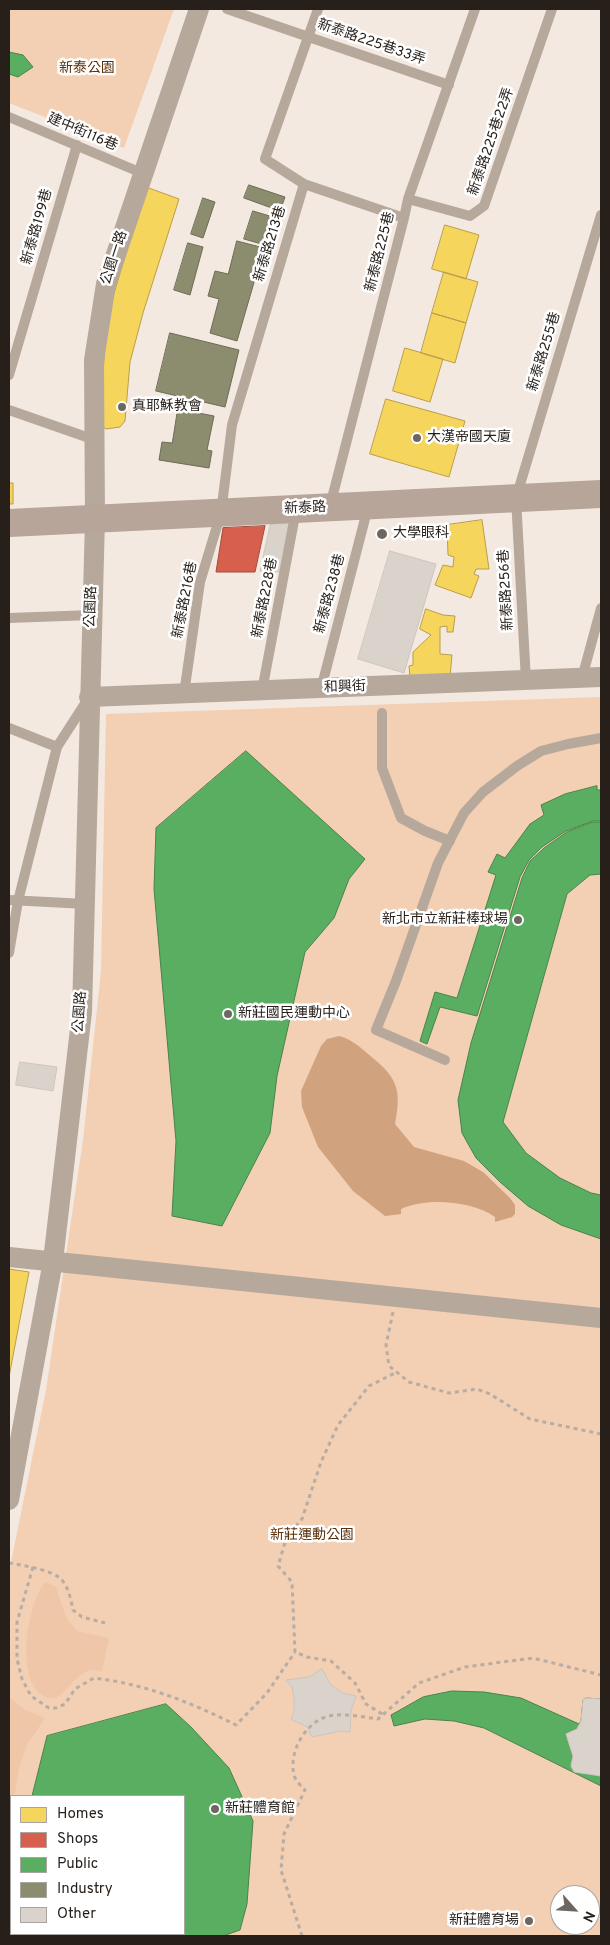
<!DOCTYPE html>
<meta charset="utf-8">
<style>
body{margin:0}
#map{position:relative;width:610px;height:1945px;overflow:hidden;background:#f4e9e1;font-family:Overpass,sans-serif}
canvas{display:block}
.frame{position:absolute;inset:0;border:10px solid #261f1a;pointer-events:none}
.legend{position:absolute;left:10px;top:1795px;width:175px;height:140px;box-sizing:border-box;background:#fff;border:1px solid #a8a5a3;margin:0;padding:6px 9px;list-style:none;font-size:15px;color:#261f1a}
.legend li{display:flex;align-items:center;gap:10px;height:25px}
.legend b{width:25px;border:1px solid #a8a5a3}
.north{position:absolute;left:550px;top:1885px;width:50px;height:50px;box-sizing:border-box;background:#fff;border:1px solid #a8a5a3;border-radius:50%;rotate:116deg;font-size:14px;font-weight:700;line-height:20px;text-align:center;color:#261f1a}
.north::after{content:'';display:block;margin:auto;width:18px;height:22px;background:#6e6660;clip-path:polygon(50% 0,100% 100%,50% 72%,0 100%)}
</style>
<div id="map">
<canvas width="610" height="1945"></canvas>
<div class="frame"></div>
<ul class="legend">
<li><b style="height:14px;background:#f6d55c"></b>Homes</li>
<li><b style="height:14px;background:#d6604d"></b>Shops</li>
<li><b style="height:14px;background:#5aae61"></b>Public</li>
<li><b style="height:14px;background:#8c8c6e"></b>Industry</li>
<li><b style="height:14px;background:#dad3cc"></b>Other</li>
</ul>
<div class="north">N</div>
</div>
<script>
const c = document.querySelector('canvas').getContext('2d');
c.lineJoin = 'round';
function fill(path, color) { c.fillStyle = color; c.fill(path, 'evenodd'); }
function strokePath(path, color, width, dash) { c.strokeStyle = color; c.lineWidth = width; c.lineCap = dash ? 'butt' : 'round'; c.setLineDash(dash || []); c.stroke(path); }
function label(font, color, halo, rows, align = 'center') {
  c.font = font + ' Overpass,"Noto Sans TC",sans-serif'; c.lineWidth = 5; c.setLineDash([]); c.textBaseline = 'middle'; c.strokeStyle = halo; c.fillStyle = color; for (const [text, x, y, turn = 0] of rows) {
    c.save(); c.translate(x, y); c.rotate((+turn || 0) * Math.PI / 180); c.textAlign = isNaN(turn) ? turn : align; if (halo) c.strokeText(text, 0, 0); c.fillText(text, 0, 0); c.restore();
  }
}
const green = new Path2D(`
 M 9,9 L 174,9 L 124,148 L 9,103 Z
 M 601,697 L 601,1936 L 9,1936 L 9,1572 L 46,1390 L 83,1140 L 101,971 L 106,714 ZM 11,1796 L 184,1796 L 184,1934 L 11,1934 ZM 560,1895 L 590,1895 L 590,1925 L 560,1925 Z`);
const forest = new Path2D(`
 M 45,1582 L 56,1587 L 66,1617 L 77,1631 L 109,1638 L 102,1671 C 99,1671 94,1669 91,1670 C 74,1673 62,1703 48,1698 C 13,1686 27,1604 45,1582 Z
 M 9,1697 L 22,1708 L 45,1718 L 27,1745 L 19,1768 L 15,1793 L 9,1799 Z`);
const water = new Path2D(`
 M 339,1036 C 351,1039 359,1046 368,1054 C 397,1077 402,1088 395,1124 L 414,1147 L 464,1161 L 483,1172 L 510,1198 L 515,1205 L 515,1214 L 512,1217 L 495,1222 L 495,1217 C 473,1201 426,1197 401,1209 L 401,1214 L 385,1216 L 353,1191 L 318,1147 L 302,1107 L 301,1091 L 321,1046 L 327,1039 Z`);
const homes = new Path2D(`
 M 146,187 L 179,199 L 143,313 L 130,362 L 125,421 L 120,427 L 106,429 L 99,424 L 106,334 L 111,304 Z
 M 445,225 L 479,235 L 466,279 L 432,269 Z
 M 444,272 L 478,282 L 466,323 L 432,313 Z
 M 432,313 L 466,323 L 455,363 L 421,353 Z
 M 405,348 L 443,359 L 430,402 L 393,391 Z
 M 386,399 L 465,421 L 449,477 L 370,454 Z
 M 9,483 L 13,483 L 13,504 L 9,504 Z
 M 482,520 L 489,569 L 476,569 L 474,574 L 479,576 L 471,598 L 435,585 L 443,565 L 453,567 L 454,557 L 448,555 L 447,525 Z
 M 426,609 L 443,615 L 455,616 L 453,632 L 447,632 L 447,626 L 440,627 L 440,654 L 452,655 L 450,677 L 410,678 L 409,666 L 413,665 L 413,652 L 431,635 L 420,629 Z
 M 9,1269 L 29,1272 L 9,1377 Z`);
const shops = new Path2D(`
 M 265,526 L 255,572 L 216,572 L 223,528 Z`);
const public = new Path2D(`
 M 9,52 L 23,55 L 33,67 L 18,77 L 9,74 Z
 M 246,751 L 365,859 L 349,879 L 334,918 L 305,952 L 277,1076 L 270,1133 L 222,1226 L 172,1216 L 176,1141 L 154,889 L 156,828 Z
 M 597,786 L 597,790 L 601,790 L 601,821 L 593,821 L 566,831 L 542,847 L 529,860 L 520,877 L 477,1016 L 440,1007 L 427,1044 L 420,1041 L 435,992 L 457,998 L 496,875 L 488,872 L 497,854 L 505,858 L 530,824 L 544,815 L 541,805 L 565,794 Z
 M 593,822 L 601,822 L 601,874 L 590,875 L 567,894 L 503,1122 L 526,1153 L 560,1178 L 591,1193 L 601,1195 L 601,1239 L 561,1225 L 528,1206 L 500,1182 L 476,1158 L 462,1133 L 458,1100 L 471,1043 L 522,878 L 530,861 L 544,848 L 567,832 Z
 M 452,1691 L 484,1692 L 521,1698 L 579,1724 L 581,1721 L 583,1700 L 586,1698 L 601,1699 L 601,1786 L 484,1728 L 454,1721 L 425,1719 L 394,1726 L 391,1715 L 423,1697 Z
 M 166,1704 L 191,1727 L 229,1768 L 253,1821 L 247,1904 L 240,1930 L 223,1936 L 73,1936 L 70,1934 L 184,1934 L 184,1796 L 32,1796 L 47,1736 Z`);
const industry = new Path2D(`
 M 249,185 L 285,197 L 280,211 L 244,198 Z
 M 203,198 L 215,202 L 203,238 L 191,234 Z
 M 253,211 L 273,217 L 265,245 L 244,239 Z
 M 237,241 L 264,248 L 237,341 L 210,333 L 219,299 L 208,296 L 215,271 L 228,274 Z
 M 188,243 L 203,247 L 190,295 L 174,290 Z
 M 170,333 L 239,350 L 225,407 L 156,391 Z
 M 178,409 L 214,416 L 207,450 L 212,451 L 209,468 L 159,460 L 162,442 L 172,443 Z`);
const building = new Path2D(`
 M 290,523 L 281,572 L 260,571 L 270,525 Z
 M 390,551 L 436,564 L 404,673 L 358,659 Z
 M 20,1062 L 57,1067 L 53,1091 L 16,1085 Z
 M 322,1669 L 331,1685 L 343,1693 L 356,1696 L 351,1710 L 350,1732 L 341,1731 L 312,1737 L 307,1727 L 291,1719 L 294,1712 L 294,1698 L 292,1687 L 286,1680 L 309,1677 Z
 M 586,1698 L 601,1699 L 601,1776 L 574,1772 L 571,1766 L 573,1756 L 566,1734 L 577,1729 L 581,1721 L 583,1700 Z`);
const path = new Path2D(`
 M 393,1312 L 386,1345 L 389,1366 L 409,1382 L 449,1393 L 477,1389 L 490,1394 L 530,1419 L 601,1434
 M 9,1563 C 22,1565 53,1570 62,1580 C 69,1589 71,1600 73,1610 L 82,1617 L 105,1623
 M 33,1567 L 17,1622 L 17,1659 L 22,1679 L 31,1696 L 49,1708 L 56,1708 L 65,1704 L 75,1689 L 94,1678 C 145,1684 190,1702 236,1725 L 267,1693 L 295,1652
 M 382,1714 L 366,1704 L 355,1683 L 331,1661 L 307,1657 L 295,1652 L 292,1582 L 278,1566 L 287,1536 L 302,1519 L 321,1462 L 338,1425 L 369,1386 L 397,1372
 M 302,1936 L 281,1870 L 284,1834 L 305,1790 C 301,1786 295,1780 294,1775 C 288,1750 308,1717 335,1715 C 349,1714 364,1717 378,1719 L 419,1683 L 465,1667 L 533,1658 L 601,1675`);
const lane = new Path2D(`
 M 227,9 L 449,85
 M 9,117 L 144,174
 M 304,184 L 404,218
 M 408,199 L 470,216 L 484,206 L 552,9
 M 9,375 L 77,145
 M 9,410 L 95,440
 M 330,506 L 404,218 L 408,199 L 475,9
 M 9,618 L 92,615
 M 582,678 L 601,608
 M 526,681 L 516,498 L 601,215
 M 321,689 L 368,507
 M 262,691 L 296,510
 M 184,694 L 200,582 L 221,513 L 232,425 L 304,184 L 265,159 L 318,9
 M 382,713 L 382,768 L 401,818 L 425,831 L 450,841
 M 9,728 L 57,747
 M 9,900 L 86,904
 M 9,953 L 18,901 L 57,747 L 86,702
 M 445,1060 L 376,1030 L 396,981 L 438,863 L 464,813 L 483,792 L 517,766 L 541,751 L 568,744 L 601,738`);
const street = new Path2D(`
 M 89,697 L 601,677
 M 9,1257 L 601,1318
 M 9,1500 L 53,1261 L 82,1012 L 95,519 L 94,360 L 106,284 L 199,9`);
const secondary = new Path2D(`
 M 9,523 L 601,494`);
const markers = [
 [122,407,5,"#6e6660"],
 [417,438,5,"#6e6660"],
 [382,534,6,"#6e6660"],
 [518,920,5,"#6e6660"],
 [228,1014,5,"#6e6660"],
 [215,1809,5,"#6e6660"],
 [529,1921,5,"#6e6660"]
];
const streetNames = [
 ["新泰路225巷33弄",371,43,19],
 ["建中街116巷",82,133,23],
 ["新泰路225巷22弄",492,142,-71],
 ["新泰路199巷",38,227,-74],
 ["新泰路213巷",271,244,-73],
 ["新泰路225巷",381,252,-76],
 ["公園一路",115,258,-72],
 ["新泰路255巷",545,352,-73],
 ["新泰路",305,509,-3],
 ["新泰路256巷",507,590,-93],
 ["新泰路238巷",331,594,-75],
 ["新泰路228巷",266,598,-79],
 ["新泰路216巷",186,600,-79],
 ["公園路",92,607,-88],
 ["和興街",345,688,-2],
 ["公園路",81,1012,-86]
];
const parkNames = [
 ["新泰公園",87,69],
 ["新莊運動公園",312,1536]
];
const poiNames = [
 ["真耶穌教會",132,407],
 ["大漢帝國天廈",427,438],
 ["大學眼科",393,534],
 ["新北市立新莊棒球場",508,920,"right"],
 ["新莊國民運動中心",238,1014],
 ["新莊體育館",225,1809],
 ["新莊體育場",519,1921,"right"]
];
fill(green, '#f3cfb3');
fill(forest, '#f0c6a8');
fill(water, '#d1a27e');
fill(homes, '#f6d55c');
strokePath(homes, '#b89e48', 1);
fill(shops, '#d6604d');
strokePath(shops, '#a14c3e', 1);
fill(public, '#5aae61');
strokePath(public, '#4a834c', 1);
fill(industry, '#8c8c6e');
strokePath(industry, '#6d6b55', 1);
fill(building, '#dad3cc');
strokePath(building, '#cec5bf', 1);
strokePath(path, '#b8ada4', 3, [4, 4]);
strokePath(lane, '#b7a89c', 10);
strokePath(street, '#b7a89c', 20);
strokePath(secondary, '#b6a598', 28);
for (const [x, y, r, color] of markers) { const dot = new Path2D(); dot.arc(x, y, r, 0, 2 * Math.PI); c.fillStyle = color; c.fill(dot); strokePath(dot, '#fff', 2); }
label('14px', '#261f1a', '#fff', streetNames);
label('14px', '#5b310a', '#fff', parkNames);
label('14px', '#261f1a', '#fff', poiNames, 'left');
</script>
